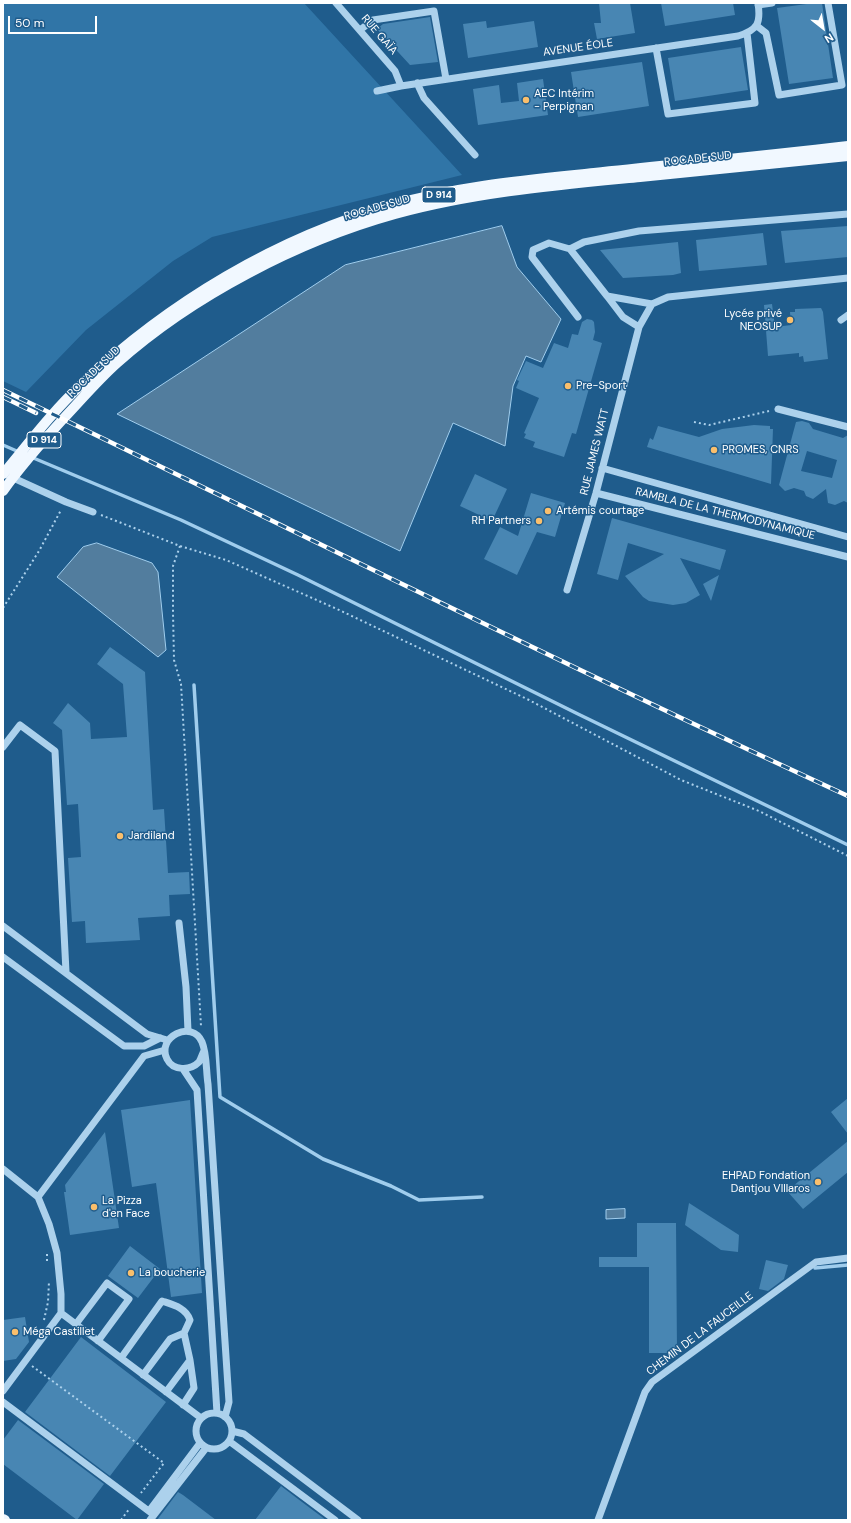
<!DOCTYPE html>
<meta charset="utf-8">
<style>
body{margin:0}
#map{position:relative;width:851px;height:1523px;overflow:hidden;background:#1f5c8c;font-family:"DM Sans",sans-serif}
canvas{display:block}
.frame{position:absolute;inset:0;border:4px solid #fff;pointer-events:none}
.north{position:absolute;left:803px;top:8px;width:40px;height:40px;-webkit-text-stroke:3px #1f5c8c;paint-order:stroke;rotate:149deg;font-size:11px;font-weight:700;line-height:16px;text-align:center;color:#fff}
.north::after{content:'';display:block;margin:auto;width:14px;height:18px;background:#fff;clip-path:polygon(50% 0,100% 100%,50% 72%,0 100%)}
.scale{position:absolute;left:8px;top:16px;width:89px;height:18px;box-sizing:border-box;border:2px solid #fff;border-top:0;padding-left:5px;font-size:12px;line-height:14px;white-space:nowrap;color:#fff;-webkit-text-stroke:3px #1f5c8c;paint-order:stroke}
</style>
<div id="map">
<canvas width="851" height="1523"></canvas>
<div class="frame"></div>
<div class="north">N</div>
<div class="scale">50 m</div>
</div>
<script>
const c = document.querySelector('canvas').getContext('2d');
c.lineJoin = 'round';
function fill(path, color) { c.fillStyle = color; c.fill(path, 'evenodd'); }
function strokePath(path, color, width, dash) { c.strokeStyle = color; c.lineWidth = width; c.lineCap = dash ? 'butt' : 'round'; c.setLineDash(dash || []); c.stroke(path); }
function label(font, color, halo, rows, align = 'center') {
  c.font = font + ' "DM Sans",sans-serif'; c.lineWidth = 3; c.setLineDash([]); c.textBaseline = 'middle'; c.strokeStyle = halo; c.fillStyle = color; for (const [text, x, y, turn = 0] of rows) {
    c.save(); c.translate(x, y); c.rotate((+turn || 0) * Math.PI / 180); c.textAlign = isNaN(turn) ? turn : align; if (halo) c.strokeText(text, 0, 0); c.fillText(text, 0, 0); c.restore();
  }
}
const green = new Path2D(`
 M 3,3 L 304,3 L 462,175 L 212,237 L 173,261 L 86,330 L 26,392 L 3,381 Z`);
const water = new Path2D(`
 M 502,226 L 517,267 L 561,319 L 541,362 L 526,356 L 513,386 L 505,446 L 453,423 L 400,551 L 117,414 L 345,265 Z
 M 97,543 L 152,563 L 158,572 L 166,650 L 158,657 L 57,577 L 83,547 Z
 M 625,1209 L 625,1218 L 606,1219 L 606,1210 Z`);
const stream = new Path2D(`
 M 3,445 L 19,452
 M 31,457 L 181,520 L 298,575 L 578,714 L 848,845
 M 194,685 L 220,1097 L 323,1159 L 391,1186 L 419,1200 L 482,1197
 M 815,1268 L 848,1265`);
const building = new Path2D(`
 M 599,3 L 630,3 L 635,33 L 597,39 L 594,23 L 601,23 Z
 M 661,3 L 733,3 L 735,15 L 665,26 Z
 M 814,3 L 822,3 L 833,78 L 789,84 L 777,8 Z
 M 430,17 L 438,62 L 410,65 L 377,29 L 383,24 Z
 M 486,21 L 487,28 L 534,21 L 538,47 L 468,58 L 463,24 Z
 M 741,47 L 748,90 L 675,101 L 668,58 Z
 M 642,62 L 649,106 L 578,117 L 571,72 Z
 M 543,79 L 548,115 L 478,125 L 473,89 L 499,85 L 501,103 L 519,101 L 517,83 Z
 M 848,226 L 848,257 L 785,263 L 781,231 Z
 M 763,233 L 767,265 L 699,271 L 696,240 Z
 M 678,242 L 681,273 L 673,275 L 623,278 L 600,250 Z
 M 772,304 L 775,327 L 791,325 L 790,312 L 795,312 L 795,309 L 821,308 L 823,312 L 828,359 L 804,362 L 803,356 L 799,357 L 799,353 L 768,356 L 764,305 Z
 M 587,319 L 592,320 L 594,322 L 595,332 L 593,340 L 602,343 L 576,434 L 572,433 L 564,457 L 533,447 L 535,442 L 524,438 L 526,434 L 524,433 L 539,398 L 516,388 L 519,381 L 517,380 L 526,361 L 543,368 L 554,343 L 568,348 L 572,334 L 578,335 L 582,322 Z
 M 802,421 L 809,423 L 813,429 L 843,438 L 848,435 L 848,503 L 844,501 L 835,505 L 828,503 L 826,489 L 813,499 L 806,496 L 804,491 L 794,488 L 785,491 L 779,485 L 796,422 ZM 807,451 L 837,460 L 832,478 L 801,471 Z
 M 754,425 L 770,426 L 770,429 L 773,429 L 771,484 L 647,447 L 650,438 L 653,440 L 658,426 L 699,437 L 722,429 Z
 M 475,474 L 507,489 L 492,521 L 460,506 Z
 M 531,493 L 565,503 L 555,537 L 537,532 L 517,575 L 484,559 L 500,527 L 518,536 Z
 M 612,518 L 726,550 L 720,570 L 680,558 L 700,595 L 686,603 L 673,605 L 649,601 L 643,597 L 625,576 L 664,554 L 628,543 L 618,580 L 597,574 Z
 M 719,575 L 711,601 L 703,584 Z
 M 110,647 L 145,672 L 153,810 L 164,809 L 168,873 L 189,872 L 190,894 L 169,895 L 170,916 L 138,918 L 140,940 L 86,943 L 85,921 L 72,922 L 68,858 L 81,857 L 78,804 L 67,805 L 62,730 L 53,723 L 68,703 L 90,723 L 91,739 L 127,737 L 123,684 L 97,664 Z
 M 848,1098 L 848,1134 L 831,1112 Z
 M 190,1100 L 202,1293 L 171,1297 L 156,1183 L 132,1187 L 121,1110 Z
 M 105,1132 L 119,1228 L 70,1235 L 64,1192 L 66,1192 L 65,1185 Z
 M 848,1141 L 848,1172 L 803,1209 L 787,1191 Z
 M 689,1203 L 739,1235 L 738,1252 L 721,1250 L 685,1225 Z
 M 637,1223 L 676,1223 L 677,1353 L 649,1353 L 649,1267 L 599,1267 L 599,1257 L 637,1257 Z
 M 130,1246 L 160,1269 L 138,1298 L 108,1276 Z
 M 766,1260 L 788,1265 L 784,1279 L 768,1291 L 759,1289 Z
 M 25,1317 L 29,1342 L 16,1359 L 3,1361 L 3,1320 Z
 M 81,1337 L 166,1402 L 110,1476 L 25,1412 Z
 M 18,1420 L 104,1484 L 77,1520 L 3,1464 L 3,1440 Z
 M 281,1486 L 298,1499 L 326,1520 L 255,1520 Z
 M 178,1492 L 183,1495 L 216,1520 L 157,1520 Z`);
const path = new Path2D(`
 M 694,422 L 709,425 L 769,411
 M 101,515 L 180,546 L 226,560 L 337,609 L 529,700 L 681,780 L 759,811 L 848,856
 M 180,546 L 173,566 L 173,613 L 174,660 L 181,684 L 201,1026
 M 3,608 L 39,551 L 61,510
 M 47,1254 L 47,1262
 M 44,1320 L 48,1302 L 49,1281
 M 32,1366 L 164,1463 L 141,1493
 M 121,1520 L 130,1508`);
const minor = new Path2D(`
 M 336,3 L 395,71 L 401,86
 M 758,5 L 772,3
 M 757,26 L 766,33 L 779,95 L 842,85 L 828,3
 M 360,30 L 373,20 L 434,11 L 446,79
 M 656,48 L 668,114 L 755,103 L 747,33
 M 417,83 L 424,98 L 475,155
 M 377,91 L 401,86 L 738,36 C 758,30 761,23 758,3
 M 570,249 L 584,242 L 639,231 L 848,214
 M 578,317 L 532,257 L 533,250 L 549,243 L 570,249 L 607,296
 M 841,320 L 848,315
 M 639,327 L 623,317 L 607,296 L 652,304
 M 778,409 L 848,427
 M 602,468 L 848,537
 M 9,476 L 66,502 L 93,512
 M 596,493 L 848,557
 M 567,590 L 596,493 L 639,327 L 652,304 L 668,297 L 848,278
 M 3,747 L 20,725 L 55,751 L 66,972
 M 179,923 L 186,987 L 188,1031
 M 3,926 L 147,1034 L 167,1040
 M 3,957 L 124,1046 L 144,1046 L 160,1038
 M 204,1051 C 202,1054 201,1059 199,1062 C 190,1071 173,1071 167,1059 C 156,1037 192,1019 202,1042 C 207,1054 206,1071 208,1084 L 229,1402 L 225,1417
 M 183,1069 L 197,1090 L 217,1413
 M 3,1169 L 38,1197
 M 61,1313 L 201,1418
 M 76,1324 L 107,1283 L 129,1299 L 98,1341
 M 121,1358 L 162,1301 C 174,1305 186,1308 190,1320 L 184,1333 L 170,1339 L 143,1375
 M 3,1391 L 61,1313 L 61,1294 L 57,1253 L 49,1224 L 38,1197 L 144,1056 L 165,1050
 M 166,1392 L 190,1360 L 184,1333
 M 3,1402 L 154,1515
 M 183,1405 L 194,1388 L 190,1360
 M196 1431a18 18 0 1 1 36 0a18 18 0 1 1-36 0Z
 M 232,1431 L 244,1434 L 358,1520
 M 229,1441 L 335,1520
 M 149,1511 L 200,1443
 M 150,1520 L 206,1448
 M 598,1520 L 645,1392 L 652,1382 L 816,1262 L 848,1258`);
const major = new Path2D(`
 M 3,474 C 28,444 52,412 81,385 C 168,303 277,237 393,205 C 458,186 527,180 594,173 C 679,164 763,156 848,146
 M 3,491 C 21,466 43,441 64,418 C 81,400 98,380 117,363 C 192,296 298,241 395,214 C 475,192 558,185 640,177 C 709,170 779,163 848,156
 M 3,1519 L 5,1520`);
const rail = new Path2D(`
 M 3,390 C 284,526 564,665 848,796
 M 3,397 L 36,413`);
const markers = [
 [526,100,4,"#fabf6c"],
 [790,320,4,"#fabf6c"],
 [568,386,4,"#fabf6c"],
 [714,450,4,"#fabf6c"],
 [548,511,4,"#fabf6c"],
 [539,521,4,"#fabf6c"],
 [120,836,4,"#fabf6c"],
 [818,1182,4,"#fabf6c"],
 [94,1207,4,"#fabf6c"],
 [131,1273,4,"#fabf6c"],
 [15,1332,4,"#fabf6c"]
];
const shields = [
 [439,195,34],
 [44,440,34]
];
const shieldNames = [
 ["D 914",439,195],
 ["D 914",44,440]
];
const streetNames = [
 ["RUE GAÏA",379,35,49],
 ["AVENUE ÉOLE",578,48,-8],
 ["ROCADE SUD",698,159,-6],
 ["ROCADE SUD",377,208,-16],
 ["ROCADE SUD",94,372,-44],
 ["RUE JAMES WATT",595,452,-76],
 ["RAMBLA DE LA THERMODYNAMIQUE",725,514,14],
 ["CHEMIN DE LA FAUCEILLE",700,1334,-37]
];
const poiNames = [
 ["AEC Intérim",534,94],
 ["- Perpignan",534,107],
 ["Lycée privé",782,314,"right"],
 ["NEOSUP",782,327,"right"],
 ["Pre-Sport",576,386],
 ["PROMES, CNRS",722,450],
 ["Artémis courtage",556,511],
 ["RH Partners",531,521,"right"],
 ["Jardiland",128,836],
 ["EHPAD Fondation",810,1176,"right"],
 ["Dantjou VIllaros",810,1189,"right"],
 ["La Pizza",102,1201],
 ["d'en Face",102,1214],
 ["La boucherie",139,1273],
 ["Méga Castillet",23,1332]
];
fill(green, '#3075a7');
fill(water, '#527d9e');
strokePath(water, '#a0cded', 1);
strokePath(stream, '#a0cded', 3.5);
fill(building, '#4886b3');
strokePath(path, '#acd1ec', 2, [2, 3]);
strokePath(minor, '#acd1ec', 7);
strokePath(major, '#f1f8ff', 10);
strokePath(rail, '#fff', 4.5);
strokePath(rail, '#1f5c8c', 3, [9]);
for (const [x, y, r, color] of markers) { const dot = new Path2D(); dot.arc(x, y, r, 0, 2 * Math.PI); c.fillStyle = color; c.fill(dot); strokePath(dot, '#1f5c8c', 1.5); }
for (const [x, y, w] of shields) { const box = new Path2D(); box.roundRect(x - w / 2, y - 8, w, 16, 3); c.fillStyle = '#1f5c8c'; c.fill(box); strokePath(box, '#fff', 1); }
label('bold 10px', '#fff', null, shieldNames);
label('11px', '#fff', '#1f5c8c', streetNames);
label('11px', '#fff', '#1f5c8c', poiNames, 'left');
</script>
